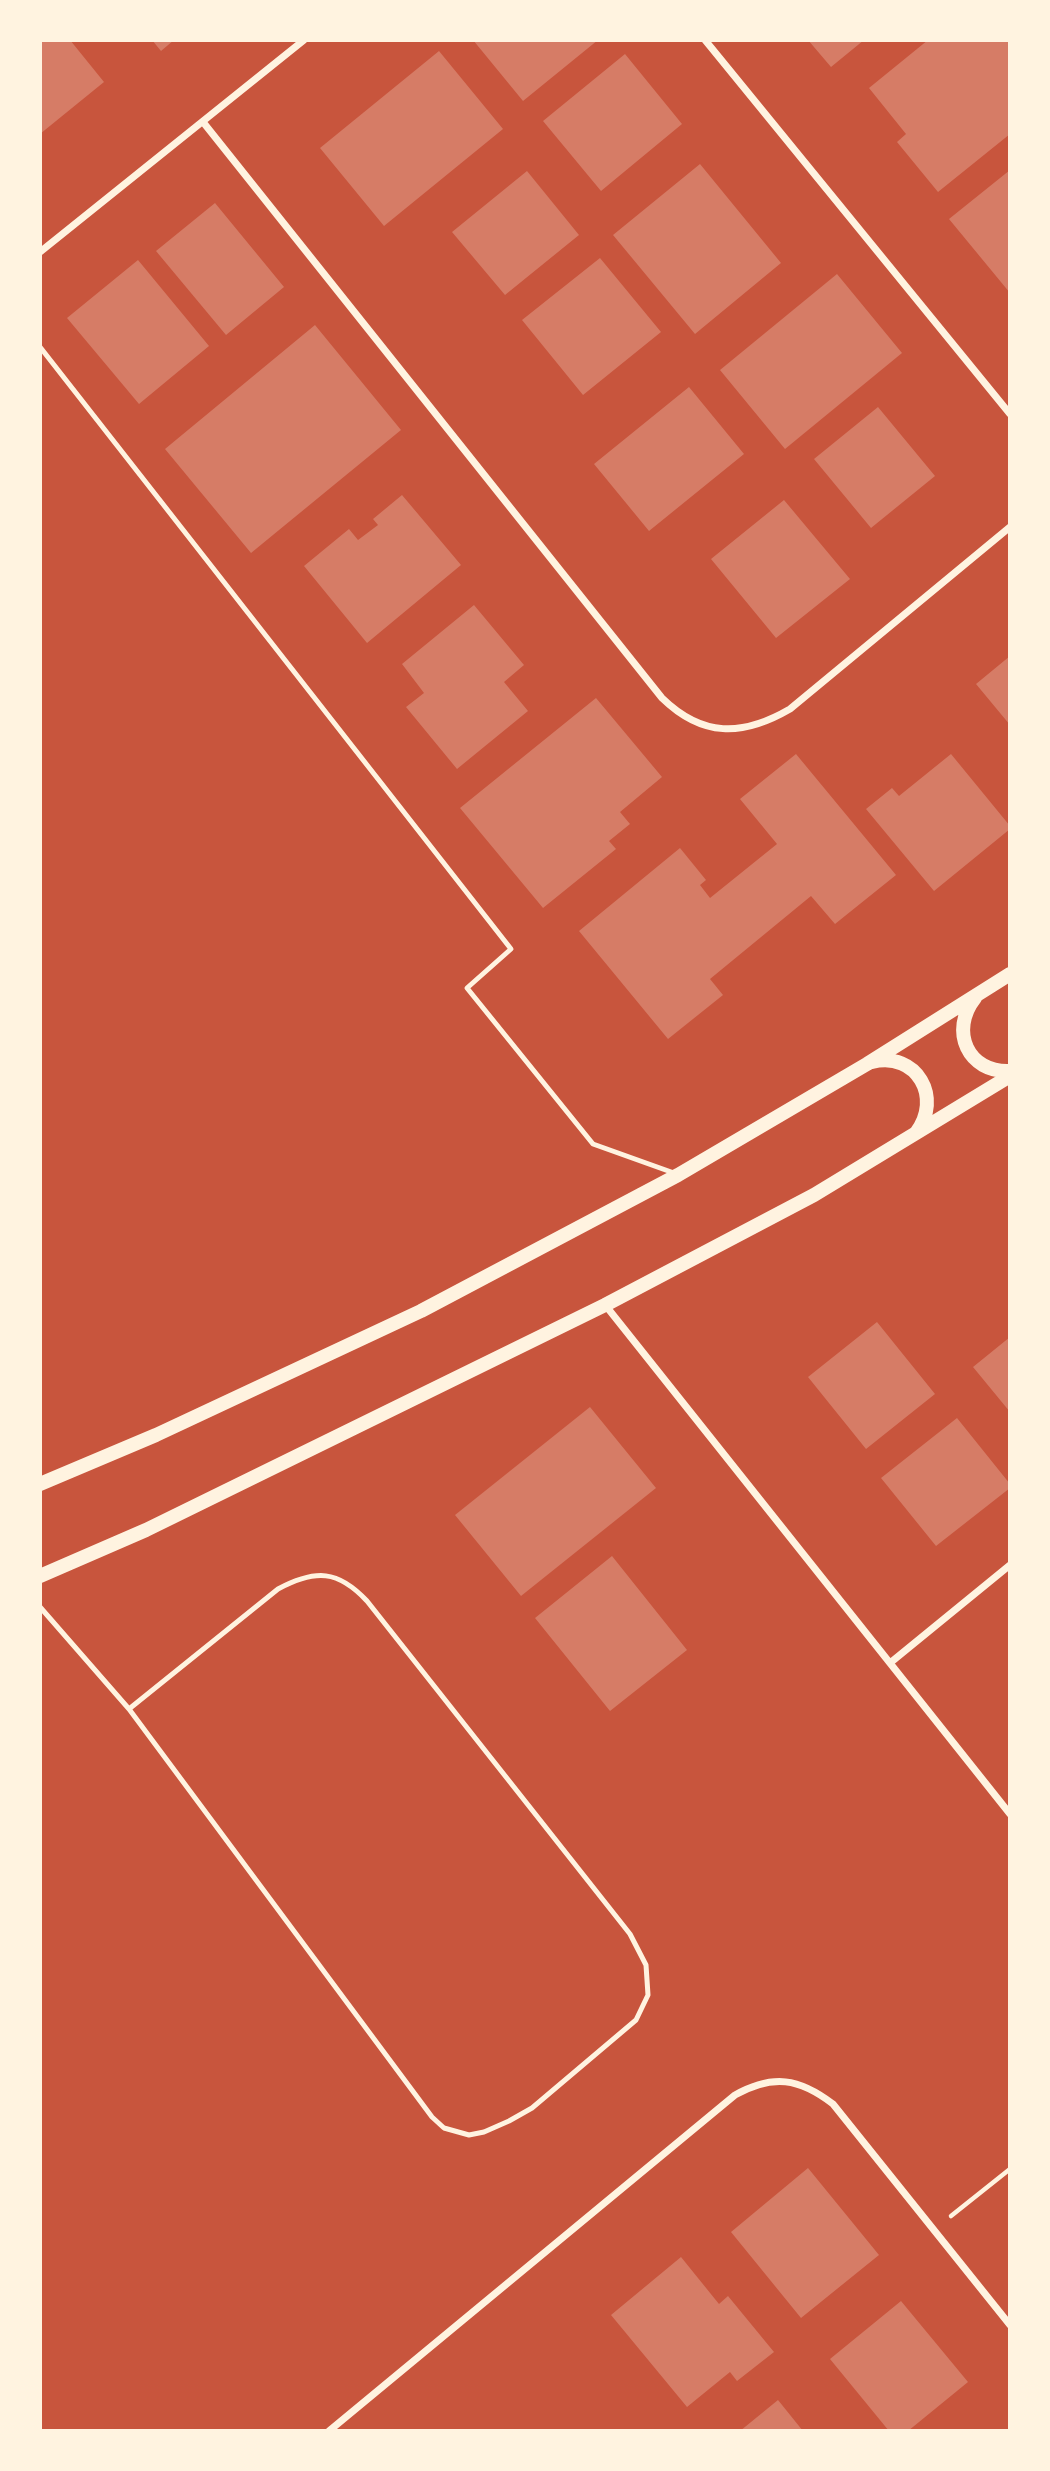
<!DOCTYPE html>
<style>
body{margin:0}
#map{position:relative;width:1050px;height:2471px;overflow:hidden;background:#c8553d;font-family:Spectral,serif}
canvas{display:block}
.frame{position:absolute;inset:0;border:42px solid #fff3e0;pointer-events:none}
</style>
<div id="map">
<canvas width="1050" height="2471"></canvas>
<div class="frame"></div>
</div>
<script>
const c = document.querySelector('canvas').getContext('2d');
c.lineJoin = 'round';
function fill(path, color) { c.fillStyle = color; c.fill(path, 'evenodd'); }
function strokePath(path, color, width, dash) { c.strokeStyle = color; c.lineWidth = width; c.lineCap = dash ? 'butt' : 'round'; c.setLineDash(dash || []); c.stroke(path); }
const building = new Path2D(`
 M 40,40 L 70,40 L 104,82 L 40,134 Z
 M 152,40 L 174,40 L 161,51 Z
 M 473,40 L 598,40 L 523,101 Z
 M 808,40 L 864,40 L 831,67 Z
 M 928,40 L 1010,40 L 1010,134 L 938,192 L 897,142 L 906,134 L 869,88 Z
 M 439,51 L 503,129 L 384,226 L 320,148 Z
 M 625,54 L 682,124 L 601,191 L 543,121 Z
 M 700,164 L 781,263 L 695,334 L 613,235 Z
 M 1010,170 L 1010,293 L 949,219 Z
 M 527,171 L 579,235 L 505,295 L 452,232 Z
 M 215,203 L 284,287 L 226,335 L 156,251 Z
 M 600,258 L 661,332 L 583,395 L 522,320 Z
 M 138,260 L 209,346 L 139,404 L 67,318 Z
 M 837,274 L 902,353 L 785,449 L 720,370 Z
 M 315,325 L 401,430 L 251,553 L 165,449 Z
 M 689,387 L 744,454 L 649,531 L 594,464 Z
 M 878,407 L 935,476 L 871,528 L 814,459 Z
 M 402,495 L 461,565 L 367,643 L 304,566 L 349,529 L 358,540 L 378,525 L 373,519 Z
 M 784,500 L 850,579 L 776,638 L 711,559 Z
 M 474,605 L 524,665 L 504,682 L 528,711 L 457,769 L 406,707 L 424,693 L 402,664 Z
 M 1010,656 L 1010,725 L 976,684 Z
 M 596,698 L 662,777 L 620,812 L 630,824 L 609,841 L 616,849 L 543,908 L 460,808 Z
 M 796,754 L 896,875 L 835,924 L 811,896 L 710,979 L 723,995 L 668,1039 L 579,931 L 680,848 L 706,880 L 700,885 L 710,898 L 777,844 L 740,799 Z
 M 951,754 L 1010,826 L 1010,829 L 934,891 L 866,809 L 892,788 L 899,796 Z
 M 877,1322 L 935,1394 L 866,1449 L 808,1377 Z
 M 1010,1337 L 1010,1412 L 973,1367 Z
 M 590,1407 L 656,1488 L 521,1596 L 455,1515 Z
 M 957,1418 L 1010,1484 L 1010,1488 L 936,1546 L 881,1478 Z
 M 612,1556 L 687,1650 L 610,1711 L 535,1618 Z
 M 808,2168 L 879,2255 L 801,2318 L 731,2232 Z
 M 681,2257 L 719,2304 L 728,2296 L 774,2352 L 737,2381 L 730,2372 L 687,2407 L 611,2315 Z
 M 901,2301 L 968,2382 L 908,2431 L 889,2431 L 830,2359 Z
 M 778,2400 L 803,2431 L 740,2431 Z`);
const path = new Path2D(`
 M 951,2216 L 1010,2169`);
const service = new Path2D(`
 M 40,347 L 511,949 L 467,988 L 593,1144 L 674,1173
 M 40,1607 L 129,1709 L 432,2117 L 444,2128 L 469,2135 L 484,2132 L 509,2121 L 532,2108 L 636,2020 L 648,1995 L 646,1965 L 630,1934 L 367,1601 C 338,1570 316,1569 278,1589 L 129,1709`);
const minor = new Path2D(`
 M 705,40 L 1010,414
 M 203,122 L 662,698 C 702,737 742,737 790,709 L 1010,527
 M 40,252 L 304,40
 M 606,1306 L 1010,1814
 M 890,1663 L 1010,1565
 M 329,2431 L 735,2095 C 773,2074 799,2078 833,2104 L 1010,2325`);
const secondary = new Path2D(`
 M 975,998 C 949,1031 968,1073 1010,1071
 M 872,1062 C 917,1051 943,1098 916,1133
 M 40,1484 L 156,1435 L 421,1311 L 678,1175 L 867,1064 L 1010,974
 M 40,1576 L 146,1530 L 605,1305 L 814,1195 L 1010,1076`);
fill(building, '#d67c66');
strokePath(path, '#fff3e0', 4.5);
strokePath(service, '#fff3e0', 5);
strokePath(minor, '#fff3e0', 7);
strokePath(secondary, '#fff3e0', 14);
</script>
